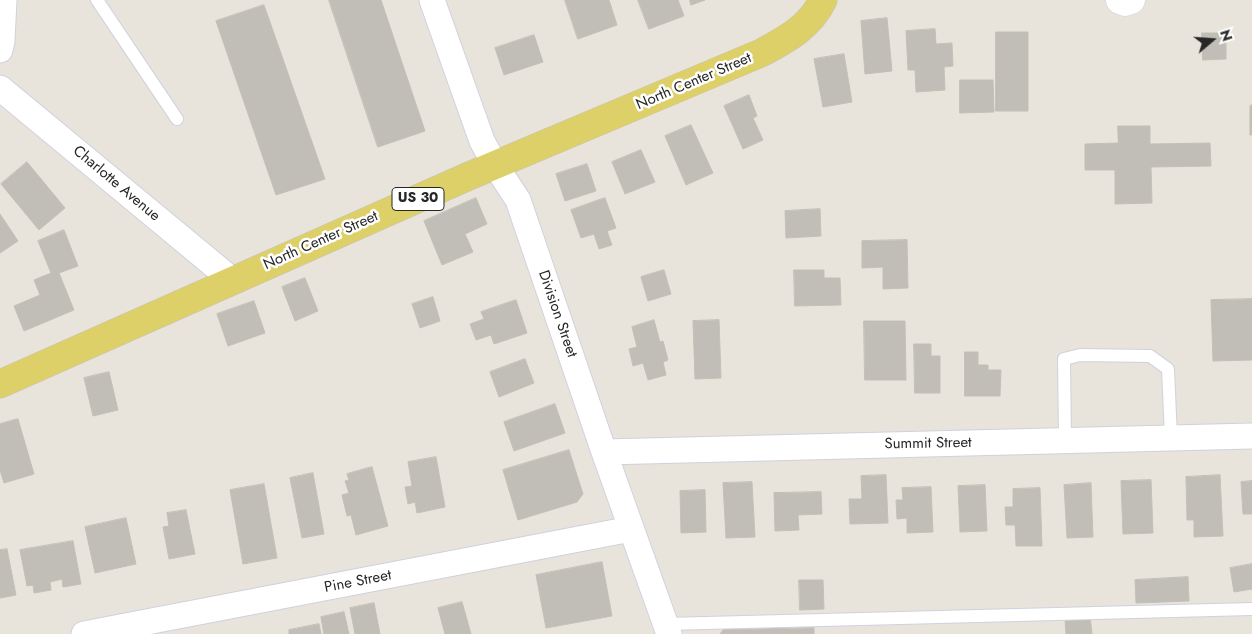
<!DOCTYPE html>
<style>
body{margin:0}
#map{position:relative;width:1252px;height:634px;overflow:hidden;background:#e8e4db;font-family:Jost,sans-serif}
canvas{display:block}
.north{position:absolute;left:1187px;top:15px;width:50px;height:50px;-webkit-text-stroke:4px #fff;paint-order:stroke;rotate:72deg;font-size:14px;font-weight:700;line-height:20px;text-align:center;color:#272727}
.north::after{content:'';display:block;margin:auto;width:18px;height:22px;background:#272727;clip-path:polygon(50% 0,100% 100%,50% 72%,0 100%)}
</style>
<div id="map">
<canvas width="1252" height="634"></canvas>
<div class="north">N</div>
</div>
<script>
const c = document.querySelector('canvas').getContext('2d');
c.lineJoin = 'round';
function fill(path, color) { c.fillStyle = color; c.fill(path, 'evenodd'); }
function strokePath(path, color, width, dash) { c.strokeStyle = color; c.lineWidth = width; c.lineCap = dash ? 'butt' : 'round'; c.setLineDash(dash || []); c.stroke(path); }
function label(font, color, halo, rows, align = 'center') {
  c.font = font + ' Jost,sans-serif'; c.lineWidth = 5; c.setLineDash([]); c.textBaseline = 'middle'; c.strokeStyle = halo; c.fillStyle = color; for (const [text, x, y, turn = 0] of rows) {
    c.save(); c.translate(x, y); c.rotate((+turn || 0) * Math.PI / 180); c.textAlign = isNaN(turn) ? turn : align; if (halo) c.strokeText(text, 0, 0); c.fillText(text, 0, 0); c.restore();
  }
}
const building = new Path2D(`
 M 329,0 L 381,0 L 425,131 L 378,147 Z
 M 565,0 L 609,0 L 617,25 L 578,39 Z
 M 638,0 L 678,0 L 684,16 L 649,29 Z
 M 690,0 L 705,0 L 691,5 Z
 M 264,5 L 325,179 L 276,195 L 216,21 Z
 M 887,18 L 892,71 L 865,74 L 861,21 Z
 M 935,29 L 936,44 L 952,43 L 953,66 L 944,67 L 945,90 L 916,92 L 915,70 L 908,70 L 906,31 Z
 M 996,32 L 1028,32 L 1028,111 L 996,111 Z
 M 1202,33 L 1226,33 L 1226,59 L 1203,60 Z
 M 534,35 L 543,62 L 504,75 L 495,48 Z
 M 844,54 L 852,102 L 823,107 L 814,59 Z
 M 960,80 L 993,80 L 994,112 L 960,113 Z
 M 749,95 L 757,116 L 753,118 L 763,140 L 743,149 L 724,106 Z
 M 1252,105 L 1252,135 L 1250,135 L 1250,106 Z
 M 691,125 L 713,173 L 686,185 L 665,136 Z
 M 1118,126 L 1150,126 L 1150,144 L 1210,143 L 1211,166 L 1151,167 L 1152,203 L 1115,204 L 1115,170 L 1085,170 L 1085,144 L 1118,143 Z
 M 641,150 L 655,182 L 625,194 L 612,162 Z
 M 27,162 L 65,208 L 39,230 L 1,184 Z
 M 587,164 L 596,191 L 565,201 L 556,174 Z
 M 476,198 L 487,224 L 465,234 L 473,252 L 442,265 L 424,221 Z
 M 605,198 L 616,228 L 607,231 L 612,245 L 599,249 L 594,234 L 581,238 L 571,210 Z
 M 820,209 L 821,236 L 786,238 L 785,211 Z
 M 0,214 L 18,241 L 0,253 Z
 M 64,230 L 78,266 L 59,273 L 74,310 L 24,331 L 14,306 L 40,295 L 34,280 L 51,273 L 38,241 Z
 M 907,240 L 908,288 L 883,289 L 883,267 L 862,268 L 862,241 Z
 M 664,270 L 671,294 L 648,301 L 641,277 Z
 M 794,270 L 824,270 L 824,278 L 840,278 L 841,305 L 795,306 Z
 M 305,278 L 318,311 L 295,321 L 282,287 Z
 M 433,297 L 440,321 L 420,328 L 412,304 Z
 M 1252,299 L 1252,360 L 1213,361 L 1211,300 Z
 M 516,300 L 527,333 L 494,344 L 491,335 L 476,340 L 470,324 L 484,319 L 481,312 Z
 M 254,301 L 265,333 L 228,346 L 217,314 Z
 M 654,320 L 660,342 L 663,341 L 668,360 L 663,362 L 666,375 L 648,380 L 643,363 L 633,366 L 629,349 L 637,347 L 632,327 Z
 M 719,320 L 721,378 L 695,379 L 693,321 Z
 M 864,321 L 905,321 L 906,380 L 865,380 Z
 M 914,344 L 931,344 L 931,356 L 940,356 L 940,393 L 915,393 Z
 M 965,352 L 978,352 L 978,365 L 988,365 L 988,370 L 1001,370 L 1000,396 L 965,396 Z
 M 525,359 L 534,383 L 499,397 L 490,372 Z
 M 109,372 L 118,410 L 93,416 L 84,378 Z
 M 555,404 L 565,433 L 514,451 L 504,422 Z
 M 18,419 L 34,474 L 4,483 L 0,470 L 0,424 Z
 M 569,450 L 583,494 L 577,502 L 518,520 L 503,470 Z
 M 436,457 L 445,507 L 417,513 L 415,502 L 408,504 L 405,487 L 412,486 L 408,462 Z
 M 372,467 L 388,526 L 356,535 L 351,515 L 347,516 L 342,495 L 349,493 L 345,481 L 349,480 L 347,474 Z
 M 313,473 L 324,534 L 302,538 L 290,478 Z
 M 886,475 L 888,523 L 850,524 L 849,499 L 862,499 L 861,476 Z
 M 1220,475 L 1223,536 L 1194,537 L 1194,520 L 1187,520 L 1186,477 Z
 M 1151,480 L 1153,533 L 1123,534 L 1121,481 Z
 M 1252,481 L 1252,514 L 1243,514 L 1241,482 Z
 M 752,482 L 755,537 L 726,538 L 723,483 Z
 M 1091,483 L 1093,537 L 1067,538 L 1064,485 Z
 M 264,484 L 277,558 L 243,564 L 230,490 Z
 M 985,485 L 987,531 L 960,532 L 958,486 Z
 M 931,487 L 933,532 L 907,533 L 907,518 L 897,519 L 896,500 L 903,500 L 902,488 Z
 M 1040,488 L 1042,546 L 1016,546 L 1015,525 L 1006,525 L 1005,507 L 1013,507 L 1013,489 Z
 M 705,490 L 706,532 L 681,533 L 680,491 Z
 M 821,492 L 822,514 L 798,515 L 799,530 L 775,531 L 774,493 Z
 M 186,510 L 195,554 L 169,559 L 163,527 L 169,526 L 167,513 Z
 M 126,518 L 136,564 L 95,573 L 85,527 Z
 M 73,541 L 81,584 L 63,587 L 62,579 L 50,582 L 51,590 L 34,593 L 33,585 L 27,586 L 20,550 Z
 M 7,549 L 16,595 L 0,598 L 0,550 Z
 M 602,562 L 612,616 L 546,628 L 536,575 Z
 M 1252,564 L 1252,589 L 1234,592 L 1230,568 Z
 M 1188,577 L 1189,601 L 1136,603 L 1135,580 Z
 M 799,580 L 823,580 L 824,609 L 800,610 Z
 M 462,602 L 471,634 L 445,634 L 438,608 Z
 M 374,603 L 380,634 L 355,634 L 350,608 Z
 M 344,612 L 349,634 L 324,634 L 321,617 Z
 M 1090,616 L 1092,634 L 1066,634 L 1065,619 Z
 M 319,624 L 321,634 L 289,634 L 289,630 Z
 M 814,628 L 814,634 L 720,634 L 723,630 Z`);
const service = new Path2D(`
 M 97,0 L 177,119
 M 1065,441 L 1064,359 L 1080,355 L 1150,356 L 1168,369 L 1171,438
 M 666,624 L 1252,609`);
const minor = new Path2D(`
 M 432,0 L 482,141 L 495,165 L 518,200 L 604,452 L 669,634
 M 0,50 L 2,41 L 4,0
 M 0,88 L 232,280
 M 604,452 L 1252,436
 M 84,634 L 631,529`);
const tertiary = new Path2D(`
 M 1120,0 L 1125,2 L 1131,0`);
const primary = new Path2D(`
 M 0,384 L 469,176 L 761,53 C 787,39 810,27 823,0`);
const shields = [
 [418,199,52]
];
const shieldNames = [
 ["US 30",418,199]
];
const streetNames = [
 ["North Center Street",694,82,-23],
 ["Charlotte Avenue",116,184,40],
 ["North Center Street",321,241,-24],
 ["Division Street",557,314,71],
 ["Summit Street",928,444,-1],
 ["Pine Street",358,582,-11]
];
fill(building, '#c1bdb7');
strokePath(building, '#c3c0b5', 1);
strokePath(service, '#d0d1df', 14);
strokePath(minor, '#d0d1df', 27);
strokePath(tertiary, '#d0d1df', 29);
strokePath(primary, '#c3c3c3', 29);
strokePath(service, '#fff', 12);
strokePath(minor, '#fff', 25);
strokePath(tertiary, '#fff', 28);
strokePath(primary, '#ded069', 28);
for (const [x, y, w] of shields) { const box = new Path2D(); box.roundRect(x - w / 2, y - 11.5, w, 23, 4); c.fillStyle = '#fff'; c.fill(box); strokePath(box, '#272727', 1); }
label('bold 14px', '#272727', null, shieldNames);
label('15px', '#272727', '#fff', streetNames);
</script>
